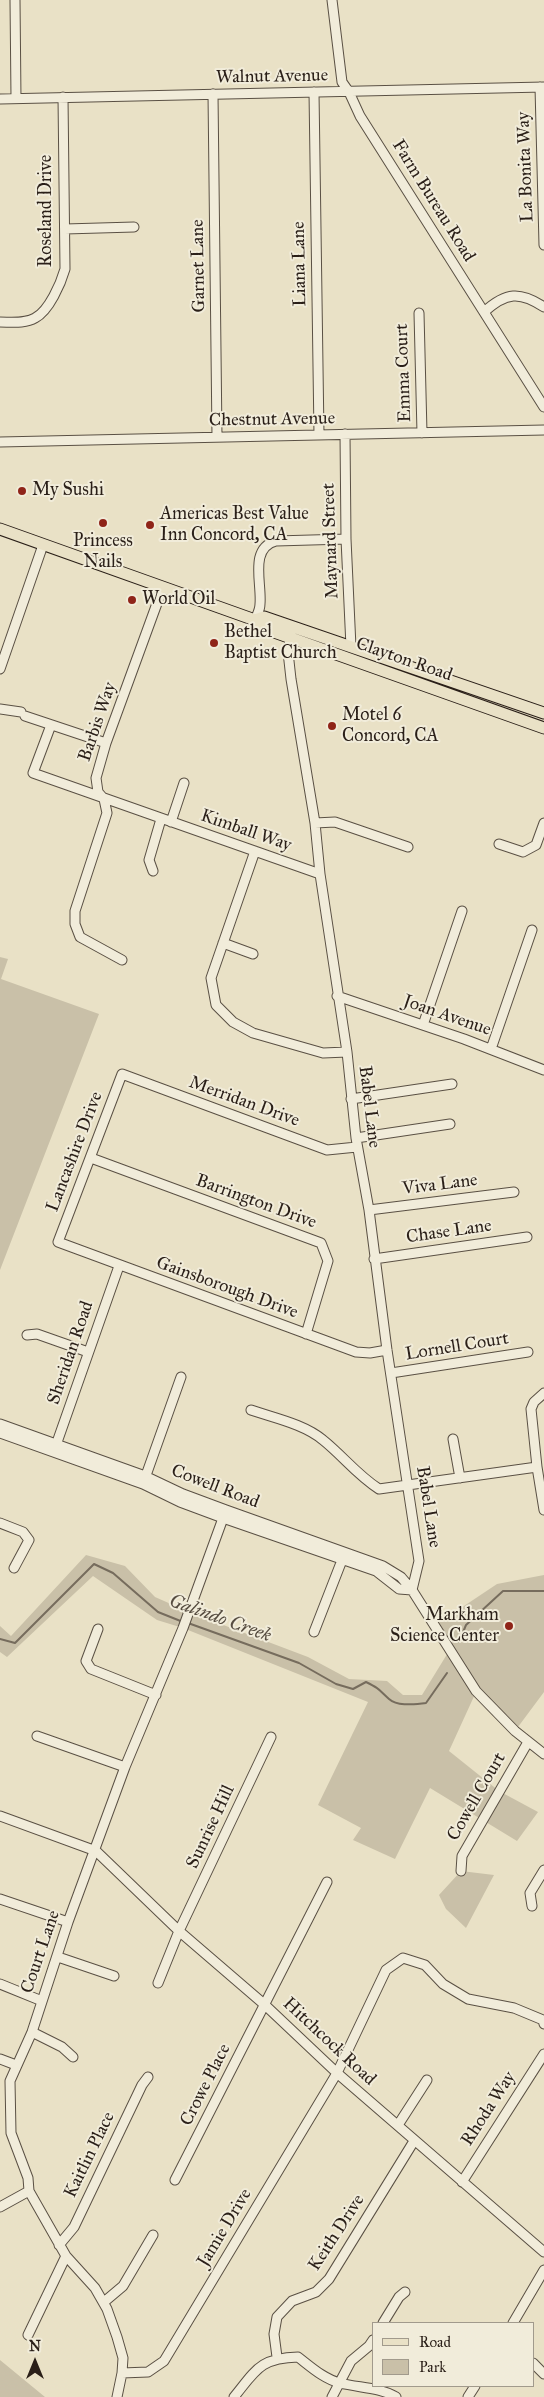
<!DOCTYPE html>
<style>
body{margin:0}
#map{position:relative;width:544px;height:2397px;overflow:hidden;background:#e9e1c6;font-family:"IM FELL Great Primer",serif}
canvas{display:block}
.legend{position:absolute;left:372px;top:2322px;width:162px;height:65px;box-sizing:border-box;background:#f1ecda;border:1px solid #a19a8c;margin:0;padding:6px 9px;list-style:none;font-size:15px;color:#2a1f18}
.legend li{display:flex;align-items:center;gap:10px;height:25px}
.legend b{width:25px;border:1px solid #a19a8c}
.north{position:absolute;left:10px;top:2337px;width:50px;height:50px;-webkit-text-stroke:4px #f1ecda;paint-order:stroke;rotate:0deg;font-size:14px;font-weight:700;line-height:20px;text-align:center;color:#2a1f18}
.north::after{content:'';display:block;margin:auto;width:18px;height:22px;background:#2a1f18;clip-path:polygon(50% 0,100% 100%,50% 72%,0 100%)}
</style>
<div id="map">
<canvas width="544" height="2397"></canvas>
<ul class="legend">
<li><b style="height:6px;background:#e9e1c6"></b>Road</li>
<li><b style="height:14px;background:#c9c0a8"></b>Park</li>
</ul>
<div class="north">N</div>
</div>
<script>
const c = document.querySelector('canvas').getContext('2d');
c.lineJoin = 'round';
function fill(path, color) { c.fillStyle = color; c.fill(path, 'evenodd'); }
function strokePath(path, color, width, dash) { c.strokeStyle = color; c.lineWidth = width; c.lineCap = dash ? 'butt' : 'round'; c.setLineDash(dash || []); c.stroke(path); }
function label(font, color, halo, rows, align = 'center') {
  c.font = font + ' "IM FELL Great Primer",serif'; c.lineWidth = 4; c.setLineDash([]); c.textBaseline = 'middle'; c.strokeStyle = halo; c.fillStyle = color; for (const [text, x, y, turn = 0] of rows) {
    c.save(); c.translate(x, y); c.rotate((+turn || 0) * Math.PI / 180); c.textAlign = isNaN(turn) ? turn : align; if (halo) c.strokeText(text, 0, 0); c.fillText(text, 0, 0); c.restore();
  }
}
const green = new Path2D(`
 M 0,957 L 8,959 L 1,979 L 99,1014 L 0,1270 Z
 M 86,1555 L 125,1566 L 155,1597 L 189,1612 L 308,1657 L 349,1679 L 387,1681 L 403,1695 L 422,1695 L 449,1651 L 434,1626 L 497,1584 L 544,1575 L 544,1692 L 515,1731 L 476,1692 L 449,1751 L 499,1791 L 538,1812 L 517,1841 L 430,1788 L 395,1859 L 353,1840 L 361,1828 L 318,1805 L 368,1702 L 183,1628 L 157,1620 L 93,1576 L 7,1657 L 0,1652 L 0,1626 L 11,1636 Z
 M 461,1871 L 494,1875 L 466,1928 L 446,1909 L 439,1895 Z
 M 0,2360 L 45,2397 L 0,2397 Z`);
const stream = new Path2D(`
 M 188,1623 L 299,1663 L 336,1684 L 353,1689 L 366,1682 C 380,1689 378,1689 389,1699 C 398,1707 415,1704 426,1703 L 447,1673
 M 0,1639 L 15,1643 L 94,1564 L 113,1573 L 158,1612 L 183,1622
 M 459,1642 L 466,1625 L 503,1591 L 544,1591`);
const minor = new Path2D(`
 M 15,0 L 16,98
 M 332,0 L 342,82 L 349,92 L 360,116 L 544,407
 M 540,87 L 544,245
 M 314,92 L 319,435
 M 213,94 L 217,437
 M 0,99 L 544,87
 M 65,229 L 134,227
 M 484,312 C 506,292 520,291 544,307
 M 419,313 L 422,433
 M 0,322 C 11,322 25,324 35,318 C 49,311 61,283 65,269 L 63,97
 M 345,434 L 346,539 L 351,647
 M 0,442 L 544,430
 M 255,620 C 257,615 260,610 260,604 C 262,583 249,548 276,541 L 346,539
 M 291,634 L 288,652 L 291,679 L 315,823 L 320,874 L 347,1052 L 356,1138 L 369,1210 L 387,1350 L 419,1561 L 412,1590
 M 0,669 L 43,545
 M 0,709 L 21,712
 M 25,716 L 106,743
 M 51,725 L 33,773 L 320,874
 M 171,822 L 184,783
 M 315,823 L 335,822 L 408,847
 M 499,844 L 523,852 L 536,845 L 544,823
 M 255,851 L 211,978 L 216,1005 L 233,1022 L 253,1033 L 323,1053 L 347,1052
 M 153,871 L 149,860 L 161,819
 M 223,943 L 253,954
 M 122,960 L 80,937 L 75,924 L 75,911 L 107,813 L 104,799 L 98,792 L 96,778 L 106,743 L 163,587
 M 337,996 L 464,1039 L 544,1070
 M 423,1025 L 462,911
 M 491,1049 L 532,930
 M 351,1099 L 452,1084
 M 356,1138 L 450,1124
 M 357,1147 L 327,1150 L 122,1074 L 58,1242 L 356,1352 L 370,1353 L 387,1350
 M 91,1158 L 321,1243 L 328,1261 L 306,1334
 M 369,1210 L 514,1192
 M 374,1259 L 527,1237
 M 27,1335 L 37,1334 L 88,1352
 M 391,1373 L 528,1352
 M 251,1410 C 274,1418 304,1424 323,1440 C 343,1456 357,1475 379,1489 L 537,1467 L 531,1409 L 534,1402 L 544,1393
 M 0,1424 L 145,1476 L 183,1494 L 226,1510 L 383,1566 L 401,1577 L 412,1590 L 476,1691 L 515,1731 L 544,1754
 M 0,1433 L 143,1484 L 180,1502 L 223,1518 L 376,1571 L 399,1589 L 412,1590
 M 453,1439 L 460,1478
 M 55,1448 L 119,1266
 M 537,1467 L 544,1510
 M 144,1481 L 181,1377
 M 0,1523 L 23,1532 L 29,1540 L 14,1568
 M 98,1629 L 86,1661 L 91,1669 L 156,1695
 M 314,1632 L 344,1555
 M 37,1736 L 125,1767
 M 0,1816 L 96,1851 L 179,1931 L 265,2005 L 337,2073 L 544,2252
 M 461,1871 L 462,1856 L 528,1742
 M 0,1899 L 68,1922
 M 532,1906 L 530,1893 L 544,1870
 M 58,1957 L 114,1976
 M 158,1983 L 179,1931 L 271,1737
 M 0,1984 L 42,2001
 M 32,2032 L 62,2047 L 73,2057
 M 0,2059 L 16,2065
 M 398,2125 L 427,2080
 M 175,2180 L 327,1882
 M 462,2182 L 544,2054
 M 0,2207 L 29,2191
 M 59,2245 L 74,2227 L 142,2085 L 148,2077
 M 104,2302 L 123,2286 L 153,2235
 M 383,2323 L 399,2297 L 405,2292
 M 513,2323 L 544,2270
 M 28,2335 L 66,2256
 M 277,2357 L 274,2334 L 277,2317 L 292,2301 L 316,2292 L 329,2279 L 414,2141
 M 533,2363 L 544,2374
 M 122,2373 L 148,2372 L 164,2361 L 337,2073 L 386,1970 L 403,1958 L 425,1965 L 443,1984 L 468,1999 L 514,2008 L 543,2020 L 544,2024
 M 117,2397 L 122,2373 L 123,2358 L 117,2337 L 107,2309 L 95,2288 L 66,2256 L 29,2191 L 28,2178 L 11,2133 L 10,2081 L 32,2032 L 68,1922 L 125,1767 L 183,1628 L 226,1510
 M 234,2397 C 256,2370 260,2358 298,2357 C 311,2367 324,2379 340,2383 C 359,2388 379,2387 396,2397
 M 332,2397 L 351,2361 L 369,2346 L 373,2340
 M 468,2397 L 475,2386`);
const major = new Path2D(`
 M 0,529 L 255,620 L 264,617 L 544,713
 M 255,620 L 260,627 L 544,728`);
const markers = [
 [22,491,5,"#8f2418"],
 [103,523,5,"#8f2418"],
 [150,525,5,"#8f2418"],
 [132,600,5,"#8f2418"],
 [214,643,5,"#8f2418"],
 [332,726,5,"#8f2418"],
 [509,1626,5,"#8f2418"]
];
const streetNames = [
 ["Walnut Avenue",272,77,-1],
 ["La Bonita Way",526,167,-92],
 ["Farm Bureau Road",433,201,58],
 ["Roseland Drive",47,211,-90],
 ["Liana Lane",300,264,-91],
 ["Garnet Lane",199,266,-91],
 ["Emma Court",404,373,-92],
 ["Chestnut Avenue",272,420,-1],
 ["Maynard Street",331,541,-92],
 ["Clayton Road",404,660,19],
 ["Barbis Way",98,722,-71],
 ["Kimball Way",246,831,19],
 ["Joan Avenue",447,1016,19],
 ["Merridan Drive",244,1102,20],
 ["Babel Lane",369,1107,83],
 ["Lancashire Drive",75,1152,-69],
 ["Viva Lane",440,1185,-7],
 ["Barrington Drive",256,1202,20],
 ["Chase Lane",449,1232,-8],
 ["Gainsborough Drive",227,1288,20],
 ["Lornell Court",457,1347,-9],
 ["Sheridan Road",71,1353,-71],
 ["Cowell Road",215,1487,21],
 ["Babel Lane",428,1507,81],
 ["Cowell Court",477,1797,-60],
 ["Sunrise Hill",211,1827,-65],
 ["Court Lane",41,1952,-71],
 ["Hitchcock Road",329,2042,43],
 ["Crowe Place",206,2085,-63],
 ["Rhoda Way",489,2109,-57],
 ["Kaitlin Place",90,2155,-64],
 ["Jamie Drive",225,2228,-59],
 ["Keith Drive",337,2233,-57]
];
const poiNames = [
 ["My Sushi",32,491],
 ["Americas Best Value",160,515],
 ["Inn Concord, CA",160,536],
 ["Princess",103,542,"center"],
 ["Nails",103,563,"center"],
 ["World Oil",142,600],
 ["Bethel",224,633],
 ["Baptist Church",224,654],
 ["Motel 6",342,716],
 ["Concord, CA",342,737],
 ["Markham",499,1616,"right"],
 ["Science Center",499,1637,"right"]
];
const waterNames = [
 ["Galindo Creek",220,1619,20]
];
fill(green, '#c9c0a8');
strokePath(stream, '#766c5d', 2);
strokePath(minor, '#5a5044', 11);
strokePath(major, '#2a1f18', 13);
strokePath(minor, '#f1ecda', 9);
strokePath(major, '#e9e1c6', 11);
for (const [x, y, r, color] of markers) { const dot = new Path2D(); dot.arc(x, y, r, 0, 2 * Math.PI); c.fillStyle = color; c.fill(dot); strokePath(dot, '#f1ecda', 2); }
label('18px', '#2a1f18', '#f1ecda', streetNames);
label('18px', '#2a1f18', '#f1ecda', poiNames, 'left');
label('italic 19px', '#564c40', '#f1ecda', waterNames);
</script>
